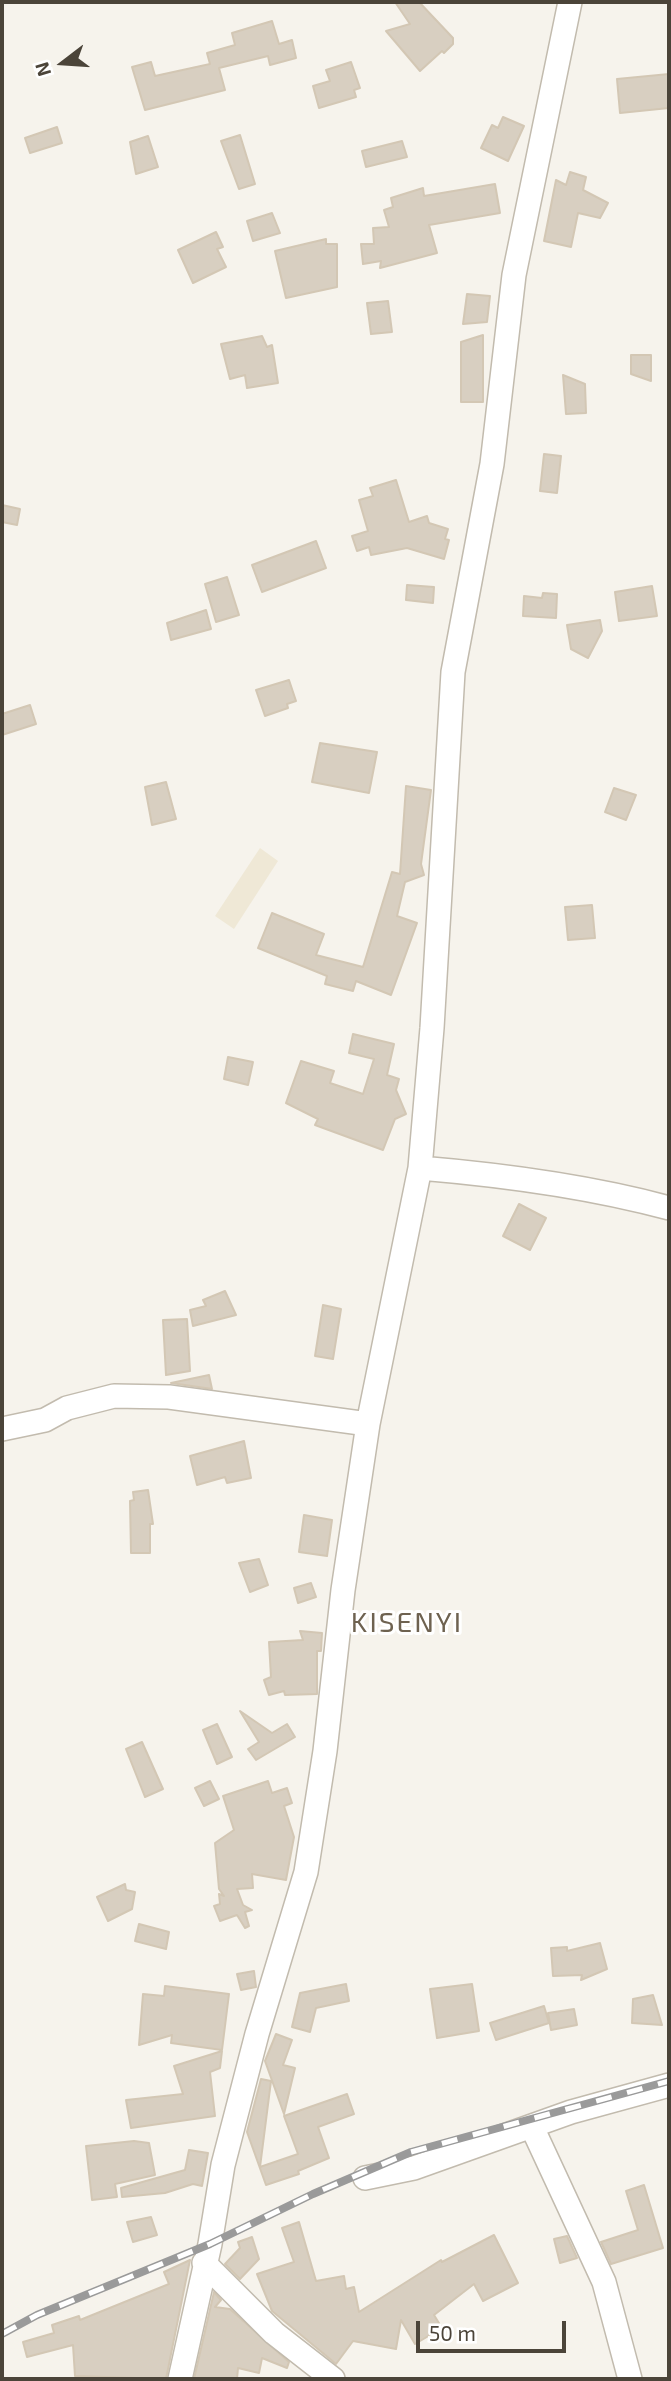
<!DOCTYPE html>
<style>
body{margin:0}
#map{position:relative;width:671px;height:2381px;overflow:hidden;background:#f6f3ec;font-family:"Exo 2",sans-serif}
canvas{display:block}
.frame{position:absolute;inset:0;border:4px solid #4b4439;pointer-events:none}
.north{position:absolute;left:28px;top:28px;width:70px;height:70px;-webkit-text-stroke:5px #fff;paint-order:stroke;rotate:253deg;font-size:19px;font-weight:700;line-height:28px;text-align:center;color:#4b4439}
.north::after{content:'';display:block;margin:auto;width:24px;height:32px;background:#4b4439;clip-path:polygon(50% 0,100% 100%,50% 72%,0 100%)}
.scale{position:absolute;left:416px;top:2321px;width:150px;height:32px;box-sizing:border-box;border:4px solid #4b4439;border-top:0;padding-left:9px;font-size:21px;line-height:24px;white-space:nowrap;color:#4b4439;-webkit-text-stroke:5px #fff;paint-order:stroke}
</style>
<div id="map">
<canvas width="671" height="2381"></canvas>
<div class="frame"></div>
<div class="north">N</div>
<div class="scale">50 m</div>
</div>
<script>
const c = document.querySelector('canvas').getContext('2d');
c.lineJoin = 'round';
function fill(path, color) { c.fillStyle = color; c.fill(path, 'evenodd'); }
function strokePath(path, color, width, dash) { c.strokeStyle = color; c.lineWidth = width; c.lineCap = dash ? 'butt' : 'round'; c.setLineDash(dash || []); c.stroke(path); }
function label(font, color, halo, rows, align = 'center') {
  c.font = font + ' "Exo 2",sans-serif'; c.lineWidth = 6; c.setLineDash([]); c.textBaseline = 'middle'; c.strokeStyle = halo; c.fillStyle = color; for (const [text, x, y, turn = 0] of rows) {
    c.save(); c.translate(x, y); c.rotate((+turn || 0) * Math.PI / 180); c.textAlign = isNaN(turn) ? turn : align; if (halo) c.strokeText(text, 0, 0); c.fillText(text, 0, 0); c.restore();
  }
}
const education = new Path2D(`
 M 260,848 L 278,861 L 234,929 L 215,916 Z`);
const building = new Path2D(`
 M 395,2 L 419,2 L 453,38 L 453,44 L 444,53 L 442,51 L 420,71 L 386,31 L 410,24 Z
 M 272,21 L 279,44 L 292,40 L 296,58 L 270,65 L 268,56 L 219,68 L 225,90 L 145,110 L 132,67 L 151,62 L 155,76 L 210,64 L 207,53 L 235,45 L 232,33 Z
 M 351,62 L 360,88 L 354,90 L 356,97 L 319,108 L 313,86 L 330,81 L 326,70 Z
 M 669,74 L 669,108 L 620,113 L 617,79 Z
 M 503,117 L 524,126 L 508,161 L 481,148 L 492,125 L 498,128 Z
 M 57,127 L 62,143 L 30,153 L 25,138 Z
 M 240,135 L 255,184 L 239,189 L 221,141 Z
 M 148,136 L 158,167 L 136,174 L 130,142 Z
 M 402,141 L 407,157 L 366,167 L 362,151 Z
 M 570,172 L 586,177 L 583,190 L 608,203 L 600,218 L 578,213 L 571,247 L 544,241 L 556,180 L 566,185 Z
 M 495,184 L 500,213 L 429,225 L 437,253 L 380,268 L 381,261 L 363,264 L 361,244 L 374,244 L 373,228 L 389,227 L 384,210 L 393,207 L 391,198 L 423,188 L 424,196 Z
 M 272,213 L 280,233 L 253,241 L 247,221 Z
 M 216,232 L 223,247 L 217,249 L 226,267 L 193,283 L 178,250 Z
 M 326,239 L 326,244 L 337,244 L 337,287 L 286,298 L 275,251 Z
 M 467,294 L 490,296 L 487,322 L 463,324 Z
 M 388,301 L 392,332 L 371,334 L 367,303 Z
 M 483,335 L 483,402 L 461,402 L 461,342 Z
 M 262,336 L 267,347 L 272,345 L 278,383 L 247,388 L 245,375 L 230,379 L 221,344 Z
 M 631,355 L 651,355 L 651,381 L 631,374 Z
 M 563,375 L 585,384 L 586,413 L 566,414 Z
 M 544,454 L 561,456 L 557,493 L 540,491 Z
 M 396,480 L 409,522 L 427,516 L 429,523 L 448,529 L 445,539 L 449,540 L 444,559 L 407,548 L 371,555 L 369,547 L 357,551 L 352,536 L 368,531 L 359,500 L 373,496 L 370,488 Z
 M 2,505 L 20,509 L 17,525 L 2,522 Z
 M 316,541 L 326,568 L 262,592 L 252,565 Z
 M 227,577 L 239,615 L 216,622 L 205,584 Z
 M 407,585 L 434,587 L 433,603 L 406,600 Z
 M 652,586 L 657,616 L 619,621 L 615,592 Z
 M 543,593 L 557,594 L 556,618 L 523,616 L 524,596 L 542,598 Z
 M 206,610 L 211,629 L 171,640 L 167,623 Z
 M 600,620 L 602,631 L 588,658 L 571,649 L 567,625 Z
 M 289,680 L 296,701 L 287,704 L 288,708 L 265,716 L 256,690 Z
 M 30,705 L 36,724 L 2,735 L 2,714 Z
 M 320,743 L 377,752 L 369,793 L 312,782 Z
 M 166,782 L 176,819 L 152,825 L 145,787 Z
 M 406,786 L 431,790 L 421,864 L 424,875 L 405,882 L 397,916 L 417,923 L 391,995 L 356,981 L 353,991 L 325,984 L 327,976 L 258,948 L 272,913 L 324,934 L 316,955 L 363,967 L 392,872 L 400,874 Z
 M 614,788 L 636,795 L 626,820 L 605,812 Z
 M 592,905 L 595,938 L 568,940 L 565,907 Z
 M 353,1034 L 394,1044 L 387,1075 L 399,1079 L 396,1090 L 406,1114 L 395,1119 L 383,1150 L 315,1125 L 318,1119 L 286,1103 L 301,1061 L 334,1071 L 330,1083 L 363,1094 L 374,1059 L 349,1053 Z
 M 228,1057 L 253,1062 L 248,1085 L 224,1079 Z
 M 519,1204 L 546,1218 L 530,1250 L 503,1236 Z
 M 225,1291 L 236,1315 L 193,1326 L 190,1310 L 206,1306 L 203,1300 Z
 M 323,1305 L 341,1309 L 333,1359 L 315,1356 Z
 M 187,1319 L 190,1371 L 166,1375 L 163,1320 Z
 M 209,1375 L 212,1389 L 171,1383 Z
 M 244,1441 L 251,1478 L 227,1483 L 225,1477 L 197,1485 L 190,1456 Z
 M 148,1490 L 153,1524 L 150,1524 L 150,1553 L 131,1553 L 130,1501 L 134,1500 L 133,1492 Z
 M 304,1515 L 332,1520 L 327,1556 L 299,1552 Z
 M 259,1559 L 268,1585 L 250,1592 L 239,1563 Z
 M 311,1583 L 316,1597 L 298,1603 L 294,1588 Z
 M 300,1631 L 322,1633 L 321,1651 L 317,1651 L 317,1694 L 285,1695 L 284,1691 L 269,1695 L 264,1680 L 271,1677 L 269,1642 L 303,1640 Z
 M 240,1711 L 272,1733 L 287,1724 L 295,1737 L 256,1760 L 248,1749 L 259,1742 Z
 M 217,1724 L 232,1757 L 217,1764 L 203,1730 Z
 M 142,1742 L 163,1789 L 145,1797 L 126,1749 Z
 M 210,1781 L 219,1799 L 204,1806 L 195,1788 Z
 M 268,1781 L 272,1793 L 287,1788 L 292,1803 L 284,1806 L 294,1837 L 286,1880 L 252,1874 L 253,1888 L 237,1889 L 243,1905 L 252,1910 L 245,1912 L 249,1926 L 245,1928 L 237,1915 L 220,1921 L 214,1906 L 220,1904 L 219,1894 L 224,1896 L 219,1889 L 215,1843 L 234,1830 L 223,1796 Z
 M 125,1884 L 126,1890 L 135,1892 L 132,1909 L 108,1921 L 97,1897 Z
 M 139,1924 L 169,1932 L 166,1949 L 135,1941 Z
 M 600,1943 L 607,1969 L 581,1980 L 582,1975 L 553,1976 L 551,1948 L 567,1947 L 567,1951 Z
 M 254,1971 L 256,1987 L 241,1990 L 237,1974 Z
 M 346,1984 L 349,2001 L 316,2008 L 310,2032 L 292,2027 L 300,1993 Z
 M 472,1984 L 479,2031 L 437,2038 L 430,1989 Z
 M 165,1986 L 229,1994 L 222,2050 L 171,2043 L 172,2035 L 139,2045 L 143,1994 L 164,1996 Z
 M 653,1995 L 662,2025 L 632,2023 L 633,1999 Z
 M 544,2006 L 549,2023 L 496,2040 L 490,2023 Z
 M 574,2009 L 577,2025 L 551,2030 L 548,2013 Z
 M 276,2034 L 292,2040 L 283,2065 L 295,2068 L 284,2114 L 265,2061 Z
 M 222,2051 L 220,2068 L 210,2072 L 215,2116 L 131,2128 L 126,2100 L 183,2094 L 174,2066 Z
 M 261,2079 L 271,2081 L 260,2167 L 298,2154 L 284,2116 L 347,2094 L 354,2114 L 318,2127 L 329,2158 L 298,2171 L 299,2174 L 266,2185 L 247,2132 Z
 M 134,2141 L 149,2143 L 155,2175 L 115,2184 L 117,2197 L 92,2200 L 86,2146 Z
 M 189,2150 L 208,2153 L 202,2186 L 193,2184 L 165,2193 L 122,2197 L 121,2188 L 185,2170 Z
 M 644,2185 L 663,2248 L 611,2264 L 601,2242 L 638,2230 L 626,2191 Z
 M 151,2217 L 157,2235 L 133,2242 L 127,2222 Z
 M 299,2222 L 316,2281 L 344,2276 L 346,2289 L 354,2287 L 359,2312 L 441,2260 L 442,2262 L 494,2235 L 518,2283 L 483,2301 L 474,2284 L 434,2315 L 442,2328 L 415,2344 L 401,2320 L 396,2349 L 353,2341 L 336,2364 L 272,2311 L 257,2274 L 294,2262 L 282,2228 Z
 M 567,2236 L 577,2258 L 560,2263 L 554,2239 Z
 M 252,2237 L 259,2259 L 240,2279 L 225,2264 L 240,2248 L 238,2242 Z
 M 190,2260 L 166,2379 L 75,2376 L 73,2345 L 27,2357 L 23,2342 L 54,2333 L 52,2325 L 79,2316 L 80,2320 L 169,2284 L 164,2272 Z
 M 214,2292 L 221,2300 L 215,2307 L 230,2309 L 289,2362 L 287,2368 L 262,2358 L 259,2373 L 238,2368 L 237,2379 L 194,2379 Z`);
const minor = new Path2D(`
 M 420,1168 C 503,1175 588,1186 669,1208
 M 2,1429 L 45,1420 L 67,1408 L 114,1396 L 169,1397 L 368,1424
 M 532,2127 L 604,2282 L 630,2379
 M 365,2178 L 414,2168 L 571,2112 L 669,2085
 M 204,2263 L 274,2333 L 333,2379
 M 180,2379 L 210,2244 L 223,2165 L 257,2034 L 306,1872 L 325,1751 L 343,1590 L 368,1424 L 420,1168 L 432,1028 L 453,672 L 492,464 L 514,275 L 570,2`);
const rail = new Path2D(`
 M 2,2334 L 37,2315 L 210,2244 L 313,2194 L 411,2152 L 669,2081`);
const quarterNames = [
 ["KISENYI",407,1623]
];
fill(education, '#efe8d6');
fill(building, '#d8cfc1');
strokePath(building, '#d3c7b4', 2);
strokePath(minor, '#c2bbae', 26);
strokePath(minor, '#fff', 23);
strokePath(rail, '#9a9a9a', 8);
strokePath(rail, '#fff', 5, [16]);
c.letterSpacing = '2px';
label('28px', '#6e6250', '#fff', quarterNames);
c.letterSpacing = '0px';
</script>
